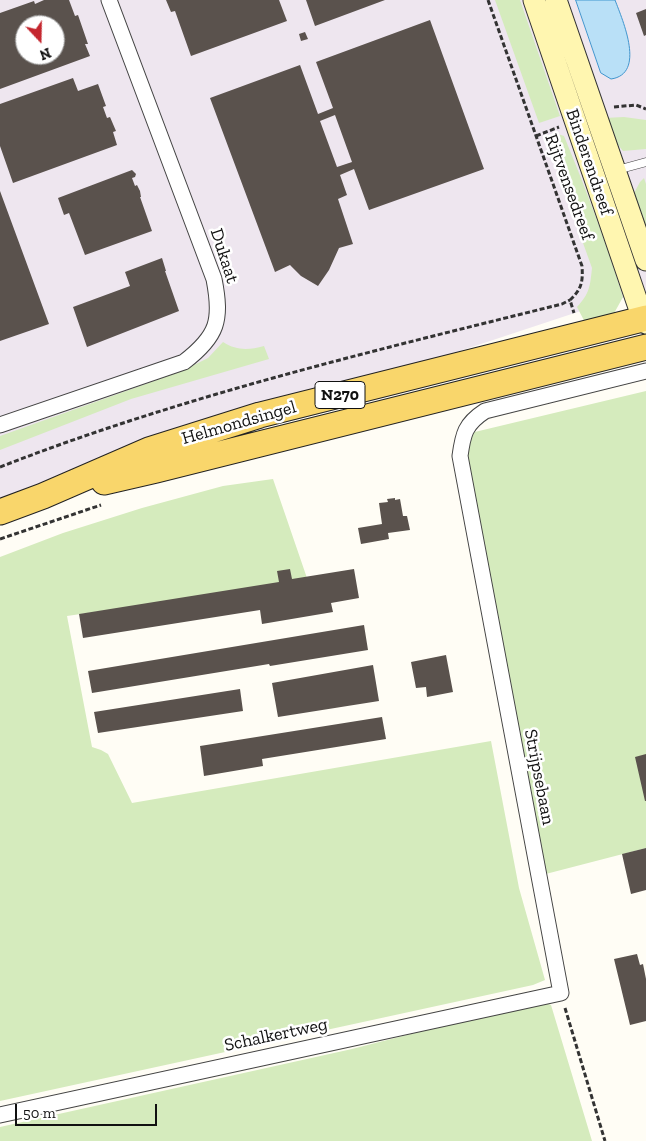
<!DOCTYPE html>
<style>
body{margin:0}
#map{position:relative;width:646px;height:1141px;overflow:hidden;background:#fffdf5;font-family:"Zilla Slab",serif}
canvas{display:block}
.north{position:absolute;left:15px;top:15px;width:50px;height:50px;box-sizing:border-box;background:#fff;border:1px solid #a0a0a0;border-radius:50%;rotate:159deg;font-size:14px;font-weight:700;line-height:20px;text-align:center;color:#111}
.north::after{content:'';display:block;margin:auto;width:18px;height:22px;background:#c4262e;clip-path:polygon(50% 0,100% 100%,50% 72%,0 100%)}
.scale{position:absolute;left:15px;top:1104px;width:142px;height:22px;box-sizing:border-box;border:2px solid #111;border-top:0;padding-left:6px;font-size:15px;line-height:18px;white-space:nowrap;color:#111;-webkit-text-stroke:4px #fff;paint-order:stroke}
</style>
<div id="map">
<canvas width="646" height="1141"></canvas>
<div class="north">N</div>
<div class="scale">50 m</div>
</div>
<script>
const c = document.querySelector('canvas').getContext('2d');
c.lineJoin = 'round';
function fill(path, color) { c.fillStyle = color; c.fill(path, 'evenodd'); }
function strokePath(path, color, width, dash) { c.strokeStyle = color; c.lineWidth = width; c.lineCap = dash ? 'butt' : 'round'; c.setLineDash(dash || []); c.stroke(path); }
function label(font, color, halo, rows, align = 'center') {
  c.font = font + ' "Zilla Slab",serif'; c.lineWidth = 5; c.setLineDash([]); c.textBaseline = 'middle'; c.strokeStyle = halo; c.fillStyle = color; for (const [text, x, y, turn = 0] of rows) {
    c.save(); c.translate(x, y); c.rotate((+turn || 0) * Math.PI / 180); c.textAlign = isNaN(turn) ? turn : align; if (halo) c.strokeText(text, 0, 0); c.fillText(text, 0, 0); c.restore();
  }
}
const industrial = new Path2D(`
 M 0,0 L 646,0 L 646,292 L 608,302 L 0,503 ZM 25,25 L 55,25 L 55,55 L 25,55 Z`);
const green = new Path2D(`
 M 495,0 L 520,0 L 560,116 L 539,123 Z
 M 624,117 L 646,120 L 646,149 L 623,151 L 610,135 L 604,118 Z
 M 558,134 L 564,136 C 586,189 606,242 623,297 L 612,317 L 589,330 L 577,307 C 590,293 590,286 592,268 L 550,151 C 549,143 550,139 558,134 Z
 M 644,178 L 646,184 L 646,252 L 628,204 L 640,182 Z
 M 223,342 C 237,351 249,350 264,346 L 269,359 L 131,399 L 0,450 L 0,436 L 182,371 L 208,358 Z
 M 646,391 L 646,848 L 538,876 L 458,436 Z
 M 273,479 L 308,581 L 67,616 L 92,747 L 101,750 L 108,754 L 132,803 L 491,741 L 519,888 L 545,980 L 533,985 L 0,1101 L 0,557 L 63,533 L 142,508 L 223,486 Z
 M 540,1001 L 551,1005 L 592,1141 L 0,1141 L 0,1127 L 352,1049 Z`);
const water = new Path2D(`
 M 576,0 L 615,0 C 623,21 646,74 611,79 L 601,73 Z`);
const building = new Path2D(`
 M 44,0 L 69,0 L 75,16 L 78,15 L 88,44 L 85,44 L 90,56 L 0,89 L 0,13 L 34,1 L 35,4 ZM 25,25 L 55,25 L 55,55 L 25,55 Z
 M 166,0 L 279,0 L 287,21 L 191,56 L 175,11 L 171,12 Z
 M 306,0 L 385,0 L 315,26 Z
 M 646,9 L 646,35 L 644,36 L 636,13 Z
 M 430,20 L 484,169 L 369,210 L 354,169 L 340,175 L 347,195 L 338,199 L 353,244 L 339,248 L 329,270 L 318,286 L 301,276 L 290,265 L 275,272 L 210,98 L 300,65 L 318,114 L 333,108 L 316,62 ZM 335,115 L 352,162 L 337,167 L 320,121 Z
 M 305,32 L 308,39 L 301,41 L 299,34 Z
 M 73,78 L 78,91 L 98,84 L 106,106 L 103,107 L 107,118 L 110,117 L 116,131 L 113,132 L 117,145 L 13,183 L 0,146 L 0,104 Z
 M 132,170 L 136,174 L 135,177 L 132,178 L 135,186 L 137,185 L 140,191 L 141,197 L 140,197 L 152,231 L 85,255 L 69,213 L 64,215 L 58,198 Z
 M 0,191 L 49,324 L 0,341 Z
 M 162,258 L 166,271 L 165,271 L 179,311 L 87,347 L 73,307 L 130,286 L 125,272 Z
 M 395,498 L 395,500 L 400,499 L 403,516 L 407,516 L 410,530 L 388,533 L 389,539 L 361,544 L 358,528 L 382,524 L 379,503 L 388,502 L 387,499 Z
 M 290,569 L 292,579 L 354,569 L 359,598 L 331,603 L 333,612 L 262,624 L 260,610 L 83,638 L 79,614 L 279,582 L 277,571 Z
 M 364,625 L 368,650 L 270,666 L 269,664 L 92,693 L 88,671 Z
 M 446,655 L 453,692 L 427,697 L 426,687 L 416,688 L 411,662 Z
 M 373,665 L 379,701 L 278,717 L 272,683 Z
 M 240,689 L 243,711 L 98,733 L 94,712 Z
 M 382,717 L 386,739 L 262,759 L 263,766 L 204,776 L 200,746 Z
 M 646,754 L 646,801 L 645,801 L 635,757 Z
 M 646,848 L 646,890 L 631,894 L 622,854 Z
 M 637,954 L 640,965 L 643,964 L 646,979 L 646,1021 L 630,1025 L 614,959 Z`);
const path = new Path2D(`
 M 488,0 L 582,266 C 583,281 582,289 570,300 L 574,313
 M 614,107 L 636,105 L 646,109
 M 536,136 L 559,127
 M 0,467 C 182,396 373,351 562,304 L 570,300
 M 0,539 L 101,505
 M 565,1008 L 605,1141`);
const service = new Path2D(`
 M 617,170 L 646,162`);
const minor = new Path2D(`
 M 0,425 L 184,362 C 218,336 222,320 214,279 L 109,0
 M 0,1115 L 561,993 L 460,456 C 463,434 465,424 485,411 L 646,371`);
const secondary = new Path2D(`
 M 534,0 L 643,319 L 646,323
 M 556,0 L 646,260`);
const primary = new Path2D(`
 M 104,482 L 156,470 L 646,347
 M 0,512 L 43,496 L 149,450 L 260,415 L 646,318`);
const shields = [
 [340,395,50]
];
const shieldNames = [
 ["N270",340,395]
];
const streetNames = [
 ["Binderendreef",589,162,71],
 ["Rijtvensedreef",569,187,70],
 ["Dukaat",224,256,72],
 ["Helmondsingel",239,423,-16],
 ["Strijpsebaan",539,777,79],
 ["Schalkertweg",276,1035,-12]
];
fill(industrial, '#eee6ef');
fill(green, '#d5ebbd');
fill(water, '#b9e0f7');
strokePath(water, '#3f96cf', 1);
fill(building, '#5a524d');
strokePath(service, '#444', 9);
strokePath(minor, '#444', 17);
strokePath(secondary, '#333', 23);
strokePath(primary, '#222', 27);
strokePath(path, '#333', 3, [5, 2.5]);
strokePath(service, '#fff', 8);
strokePath(minor, '#fff', 15);
strokePath(secondary, '#fff6b0', 21);
strokePath(primary, '#f9d66b', 25);
for (const [x, y, w] of shields) { const box = new Path2D(); box.roundRect(x - w / 2, y - 13.5, w, 27, 4); c.fillStyle = '#fff'; c.fill(box); strokePath(box, '#111', 1); }
label('bold 16px', '#111', null, shieldNames);
label('18px', '#111', '#fff', streetNames);
</script>
